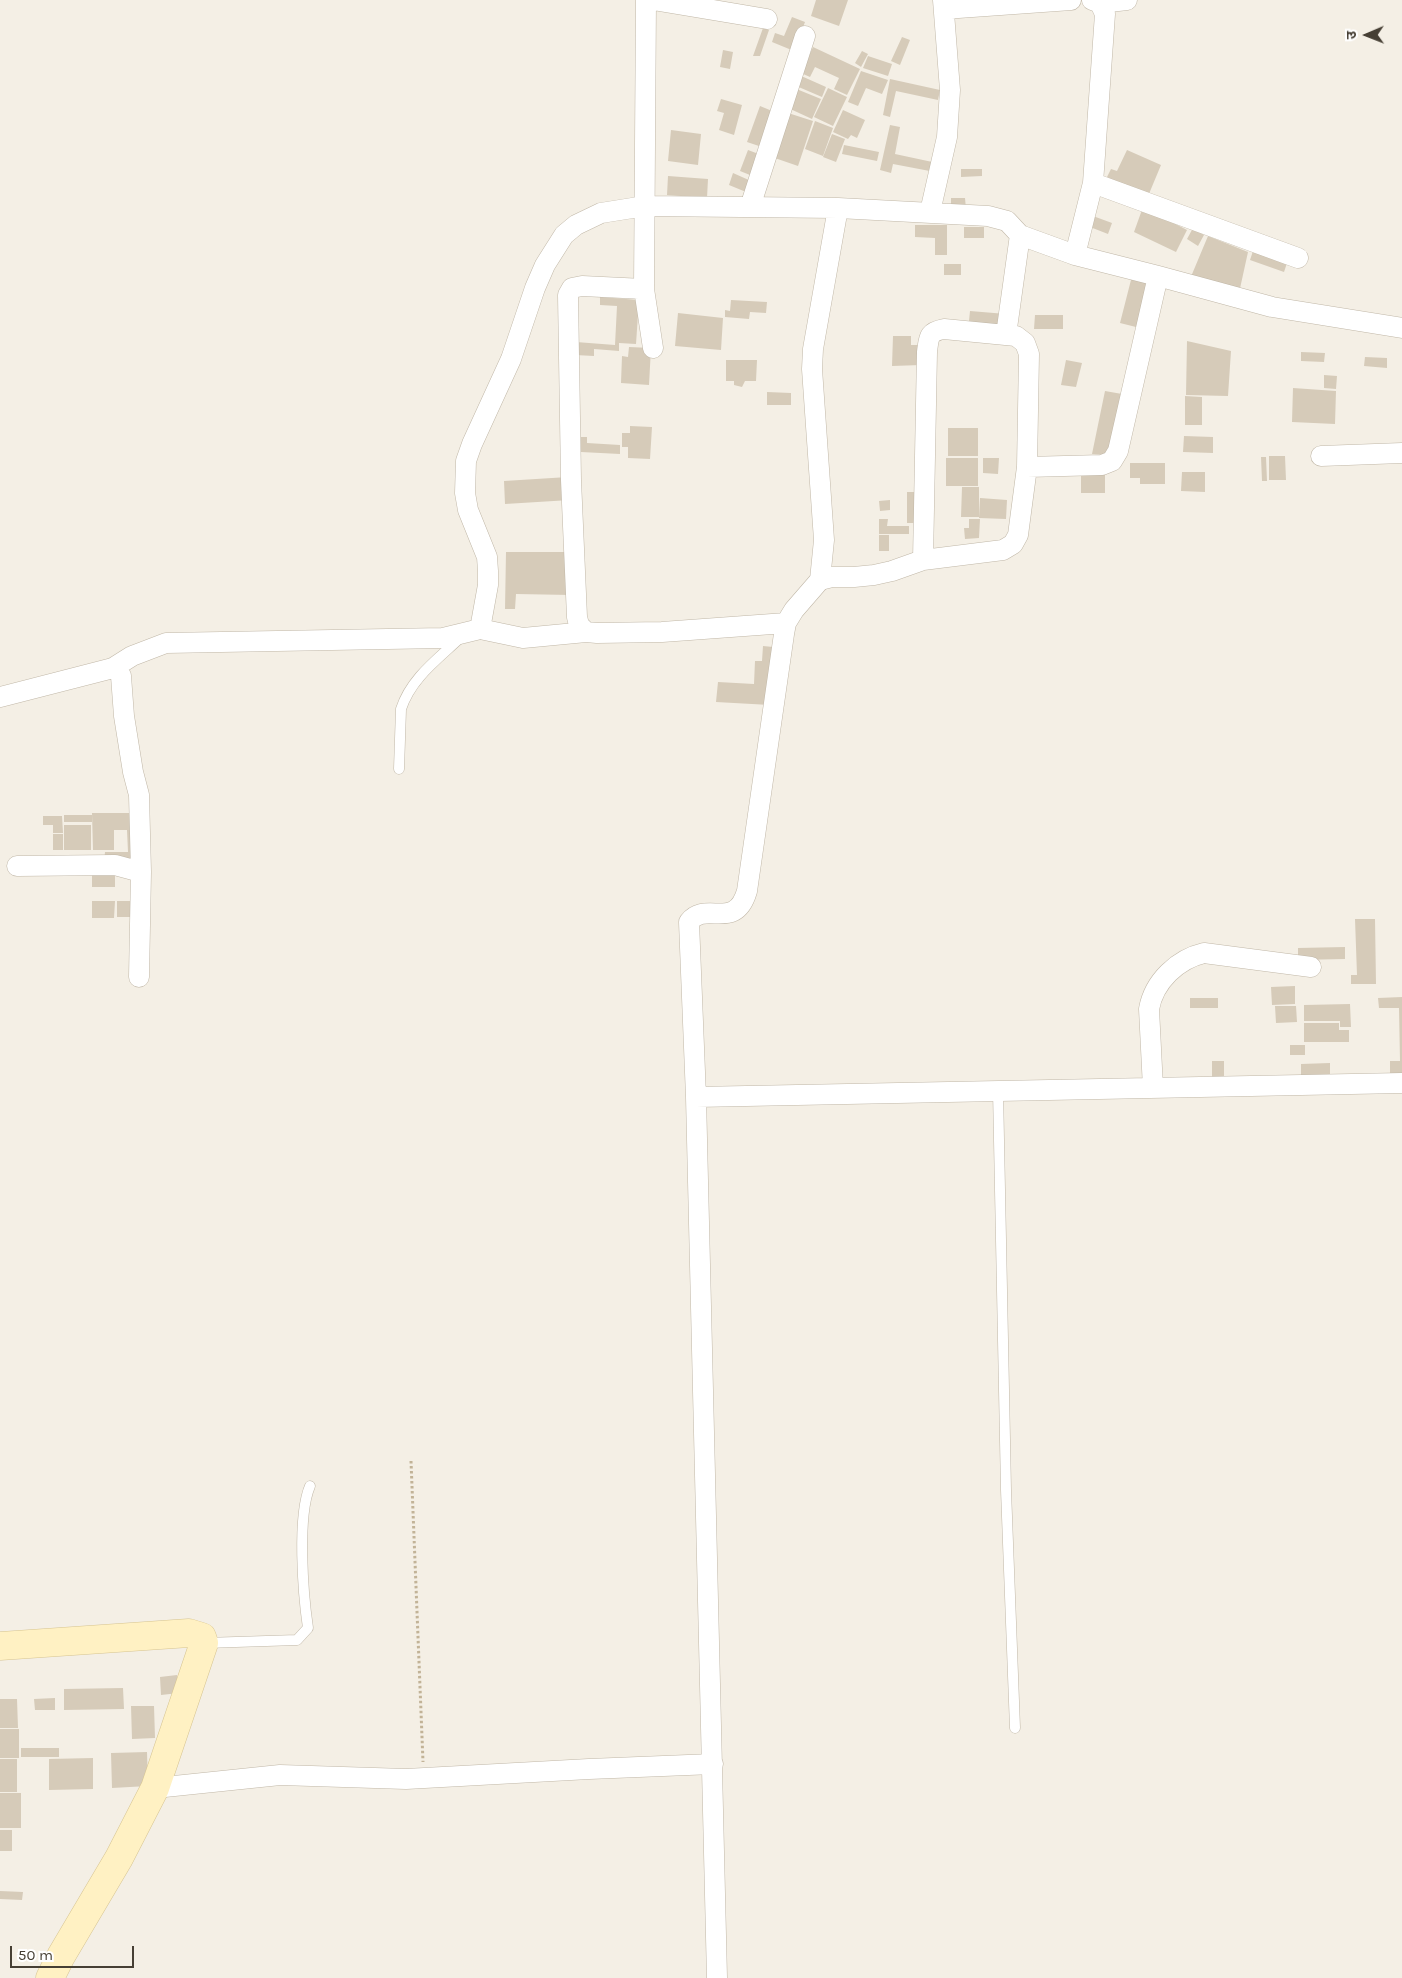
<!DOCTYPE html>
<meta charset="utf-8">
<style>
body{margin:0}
#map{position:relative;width:1402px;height:1978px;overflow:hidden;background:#f4efe5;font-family:Karla,"Noto Sans Devanagari",sans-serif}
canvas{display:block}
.north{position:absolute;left:1342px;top:10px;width:50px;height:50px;-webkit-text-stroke:4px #fff;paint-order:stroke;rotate:269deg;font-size:14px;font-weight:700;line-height:20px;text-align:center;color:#463f34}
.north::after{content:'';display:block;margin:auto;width:18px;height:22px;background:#463f34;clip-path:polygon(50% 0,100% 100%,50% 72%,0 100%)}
.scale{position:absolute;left:10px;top:1946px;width:124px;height:22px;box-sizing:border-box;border:2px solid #463f34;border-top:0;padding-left:6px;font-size:15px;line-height:18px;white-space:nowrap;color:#463f34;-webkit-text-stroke:4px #fff;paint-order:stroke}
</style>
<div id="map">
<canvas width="1402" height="1978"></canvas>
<div class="north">उ</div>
<div class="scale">50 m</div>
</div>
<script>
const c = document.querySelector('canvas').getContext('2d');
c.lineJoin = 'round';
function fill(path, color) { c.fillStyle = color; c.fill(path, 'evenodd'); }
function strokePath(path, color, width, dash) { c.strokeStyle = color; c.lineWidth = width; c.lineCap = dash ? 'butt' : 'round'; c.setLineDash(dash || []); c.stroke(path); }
const building = new Path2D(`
 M 816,0 L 848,0 L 839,26 L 811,16 Z
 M 792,17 L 805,22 L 794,51 L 772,42 L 775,33 L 784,36 Z
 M 763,28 L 769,30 L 760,56 L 753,56 Z
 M 902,37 L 910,40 L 900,65 L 891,61 Z
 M 813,47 L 860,69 L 847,95 L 834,89 L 839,78 L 815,67 L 810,77 L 801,73 Z
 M 723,50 L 733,52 L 730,69 L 720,67 Z
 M 862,51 L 868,54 L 861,67 L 855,63 Z
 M 868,56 L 892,64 L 888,76 L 863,68 Z
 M 861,71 L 888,80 L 882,94 L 866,88 L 858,106 L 848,102 Z
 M 799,75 L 826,87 L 822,97 L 794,85 Z
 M 890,79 L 940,90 L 938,100 L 896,91 L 890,117 L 883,115 Z
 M 794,88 L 821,99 L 812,119 L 786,107 Z
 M 828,88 L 847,97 L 833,126 L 814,117 Z
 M 721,99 L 742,105 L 734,135 L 719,130 L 724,113 L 717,111 Z
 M 760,106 L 777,113 L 765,148 L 747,142 Z
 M 843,110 L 865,120 L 857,138 L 851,135 L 848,139 L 833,132 Z
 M 785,112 L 813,121 L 798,166 L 769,156 Z
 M 815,121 L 833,128 L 823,156 L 805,149 Z
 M 890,125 L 900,127 L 895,154 L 937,163 L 935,172 L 893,164 L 891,173 L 880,170 Z
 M 671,130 L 701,134 L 698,165 L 668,161 Z
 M 832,134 L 845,139 L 836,162 L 823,157 Z
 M 844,145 L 879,152 L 877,161 L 842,154 Z
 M 748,150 L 764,156 L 755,177 L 740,171 Z
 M 1127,150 L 1161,165 L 1146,201 L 1107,177 L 1111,169 L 1117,171 Z
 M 961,169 L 982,169 L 982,176 L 961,177 Z
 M 733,173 L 751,181 L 746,192 L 729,185 Z
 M 668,176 L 708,179 L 707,198 L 667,195 Z
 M 951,198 L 965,198 L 966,209 L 951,209 Z
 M 1143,207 L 1187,230 L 1176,252 L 1134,232 Z
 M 1093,216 L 1112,223 L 1108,234 L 1090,227 Z
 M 915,225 L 947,225 L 947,255 L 935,255 L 935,238 L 915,237 Z
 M 964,227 L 984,227 L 984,238 L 964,238 Z
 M 1193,228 L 1204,235 L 1198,246 L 1187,239 Z
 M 1208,236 L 1248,252 L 1239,293 L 1190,279 Z
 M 1253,251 L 1287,263 L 1284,272 L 1250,260 Z
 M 944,264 L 961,264 L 961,275 L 944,275 Z
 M 1132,276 L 1152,281 L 1140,328 L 1120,323 Z
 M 600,297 L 639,300 L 636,344 L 619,343 L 619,351 L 594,349 L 594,356 L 575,355 L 576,342 L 615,345 L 617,306 L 600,305 Z
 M 731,300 L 767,302 L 766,313 L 750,312 L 749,319 L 725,317 L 725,310 L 730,311 Z
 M 970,311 L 1006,314 L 1004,334 L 968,331 Z
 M 678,313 L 723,318 L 721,350 L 675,346 Z
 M 1035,315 L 1063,315 L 1063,329 L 1034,329 Z
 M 893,336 L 911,336 L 911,345 L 922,345 L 921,365 L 892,366 Z
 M 1187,341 L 1231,351 L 1228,396 L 1186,395 Z
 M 629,347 L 651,348 L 649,385 L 621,383 L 622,356 L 628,357 Z
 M 1301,352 L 1325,353 L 1324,362 L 1301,361 Z
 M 1365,357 L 1387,358 L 1387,368 L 1364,366 Z
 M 726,360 L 757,360 L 756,381 L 745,381 L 742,387 L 734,385 L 734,381 L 726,381 Z
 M 1066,360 L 1082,363 L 1076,387 L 1061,385 Z
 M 1324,375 L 1337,376 L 1336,389 L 1324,388 Z
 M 1293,388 L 1336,391 L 1335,424 L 1292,422 Z
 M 1105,391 L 1122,394 L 1109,455 L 1092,454 Z
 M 767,392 L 791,393 L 791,405 L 767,405 Z
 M 1185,396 L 1202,397 L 1202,425 L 1185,425 Z
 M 630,426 L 652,427 L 650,459 L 628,458 L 628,447 L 622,447 L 622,433 L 630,433 Z
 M 948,428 L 978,428 L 978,456 L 948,456 Z
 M 1184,436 L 1213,437 L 1213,453 L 1183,452 Z
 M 581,437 L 587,437 L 587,443 L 620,445 L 620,454 L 581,452 Z
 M 1269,456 L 1285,456 L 1286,480 L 1269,480 Z
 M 1261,457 L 1266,457 L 1267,481 L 1262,481 Z
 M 946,458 L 978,458 L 978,486 L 946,486 Z
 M 983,458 L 999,458 L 998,474 L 983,473 Z
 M 1130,463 L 1165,463 L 1165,484 L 1140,484 L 1140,478 L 1130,478 Z
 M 1081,472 L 1105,472 L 1105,493 L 1081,493 Z
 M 1182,472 L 1205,472 L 1205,492 L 1181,491 Z
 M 568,477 L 570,500 L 505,504 L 504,481 Z
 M 962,487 L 979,487 L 979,517 L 961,517 Z
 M 907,492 L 921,492 L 921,523 L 907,523 Z
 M 980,498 L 1007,500 L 1006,519 L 979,518 Z
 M 890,500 L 890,510 L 880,511 L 879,501 Z
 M 879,519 L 888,519 L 887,526 L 909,526 L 909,534 L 879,534 Z
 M 969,519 L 980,519 L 979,538 L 965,539 L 964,528 L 969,528 Z
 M 879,535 L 889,535 L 889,551 L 879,551 Z
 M 506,552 L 572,552 L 571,595 L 516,594 L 515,609 L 505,609 Z
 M 763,646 L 773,647 L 770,705 L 716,702 L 718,682 L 754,684 L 755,661 L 762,661 Z
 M 92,813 L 137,813 L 135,863 L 104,863 L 105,852 L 128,852 L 127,830 L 114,830 L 114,850 L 93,850 Z
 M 64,815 L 92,815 L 92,822 L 64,822 Z
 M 43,816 L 62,816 L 63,833 L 53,833 L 53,825 L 43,825 Z
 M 64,825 L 91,825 L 91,850 L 64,850 Z
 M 53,834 L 63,834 L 63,850 L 53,850 Z
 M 92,868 L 115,868 L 115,887 L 92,887 Z
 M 92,901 L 115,901 L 114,918 L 92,918 Z
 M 117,901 L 135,901 L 134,917 L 117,917 Z
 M 1355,919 L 1375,919 L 1376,984 L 1351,984 L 1351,975 L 1357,975 Z
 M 1345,947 L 1345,959 L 1298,960 L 1298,948 Z
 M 1295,986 L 1295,1004 L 1272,1005 L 1271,987 Z
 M 1402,997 L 1402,1079 L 1390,1080 L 1390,1061 L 1400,1061 L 1399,1008 L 1379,1008 L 1378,998 Z
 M 1190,998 L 1218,998 L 1218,1008 L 1190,1008 Z
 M 1350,1004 L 1351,1027 L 1340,1027 L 1340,1021 L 1304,1021 L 1304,1005 Z
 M 1275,1006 L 1296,1006 L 1297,1022 L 1276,1023 Z
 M 1304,1023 L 1339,1023 L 1339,1030 L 1349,1030 L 1349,1042 L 1304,1042 Z
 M 1290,1045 L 1305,1045 L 1305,1055 L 1290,1055 Z
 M 1212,1061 L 1224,1061 L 1224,1085 L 1212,1085 Z
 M 1330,1063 L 1330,1083 L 1301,1084 L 1301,1064 Z
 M 177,1675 L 179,1693 L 161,1695 L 160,1677 Z
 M 123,1688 L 124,1709 L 64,1710 L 64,1689 Z
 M 55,1698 L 55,1710 L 35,1710 L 34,1699 Z
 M 0,1699 L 17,1699 L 18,1728 L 0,1728 Z
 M 131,1706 L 154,1706 L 155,1738 L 132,1739 Z
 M 0,1729 L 19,1729 L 19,1758 L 0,1758 Z
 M 21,1748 L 59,1748 L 59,1757 L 21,1757 Z
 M 147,1752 L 148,1786 L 112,1788 L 111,1753 Z
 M 93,1758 L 93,1789 L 49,1790 L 49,1759 Z
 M 0,1759 L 17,1759 L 17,1792 L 0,1792 Z
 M 0,1793 L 21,1793 L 21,1828 L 0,1828 Z
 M 0,1830 L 12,1830 L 12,1851 L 0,1851 Z
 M 0,1891 L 23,1892 L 22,1900 L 0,1899 Z`);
const path = new Path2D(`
 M 411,1461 L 423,1762`);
const lane = new Path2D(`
 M 399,769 L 401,709 C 411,678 438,659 460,638
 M 998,1090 L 1006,1490 L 1015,1728
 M 205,1643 L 297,1640 L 308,1628 C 303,1594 297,1516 310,1486`);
const street = new Path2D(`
 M 646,0 L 644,289 L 653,348
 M 653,0 L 767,19
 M 1100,3 L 1127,0
 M 944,9 L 1071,0
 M 1093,183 L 1298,258
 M 750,207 L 805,36
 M 930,212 L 947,137 L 950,90 L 943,0
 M 1075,255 L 1093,183 L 1105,14 L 1100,3 L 1092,0
 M 644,289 L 582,286 L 572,288 L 568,295 L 571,480 L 577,617 L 579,625 L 586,632 L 597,633 L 662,632 L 786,623
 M 1006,335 L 1020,235
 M 1321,456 L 1402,453
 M 1027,467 L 1102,465 L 1112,461 L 1118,451 L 1158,276
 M 820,580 L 832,577 L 854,577 L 874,575 L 892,571 L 923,560 L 1003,550 L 1013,544 L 1018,535 L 1027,467 L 1029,354 L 1025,343 L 1016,336 L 944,329 C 928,332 929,337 927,352 L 923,560
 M 480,629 L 488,585 L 488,571 L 487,557 L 468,510 L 465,493 L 466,461 L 472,444 L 511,359 L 535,288 L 545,265 L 564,235 L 576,225 L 601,213 L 645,206 L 838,208 L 988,216 L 1007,221 L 1020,235 L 1075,255 L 1158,276 L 1272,307 L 1402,328
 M 113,668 L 132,656 L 166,643 L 443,638 L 480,629 L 523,638 L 586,632
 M 0,697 L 113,668 L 118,671 L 121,676 L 124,716 L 133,772 L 139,795 L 141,872 L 139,977
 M 17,866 L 115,865 L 141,872
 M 1153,1088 L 1149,1009 C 1154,981 1178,959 1204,953 L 1311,967
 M 696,1097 L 1402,1083
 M 155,1788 L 280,1775 L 406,1779 L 589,1769 L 713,1764
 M 717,1978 L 696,1097 L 689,922 C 706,900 735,932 747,891 L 784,634 L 786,623 L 794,610 L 820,580 L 824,540 L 812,369 L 813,349 L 838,208`);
const secondary = new Path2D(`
 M 0,1646 L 189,1633 L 202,1637 L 204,1643 L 155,1788 L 119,1858 L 61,1956 L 50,1978`);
fill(building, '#d6cbb9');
strokePath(lane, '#c0b7a7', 11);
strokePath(street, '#c0b7a7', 21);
strokePath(secondary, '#d6c491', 29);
strokePath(path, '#c2b397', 3, [2.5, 2.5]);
strokePath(lane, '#fff', 10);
strokePath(street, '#fff', 20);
strokePath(secondary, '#fff1c3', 28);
</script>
